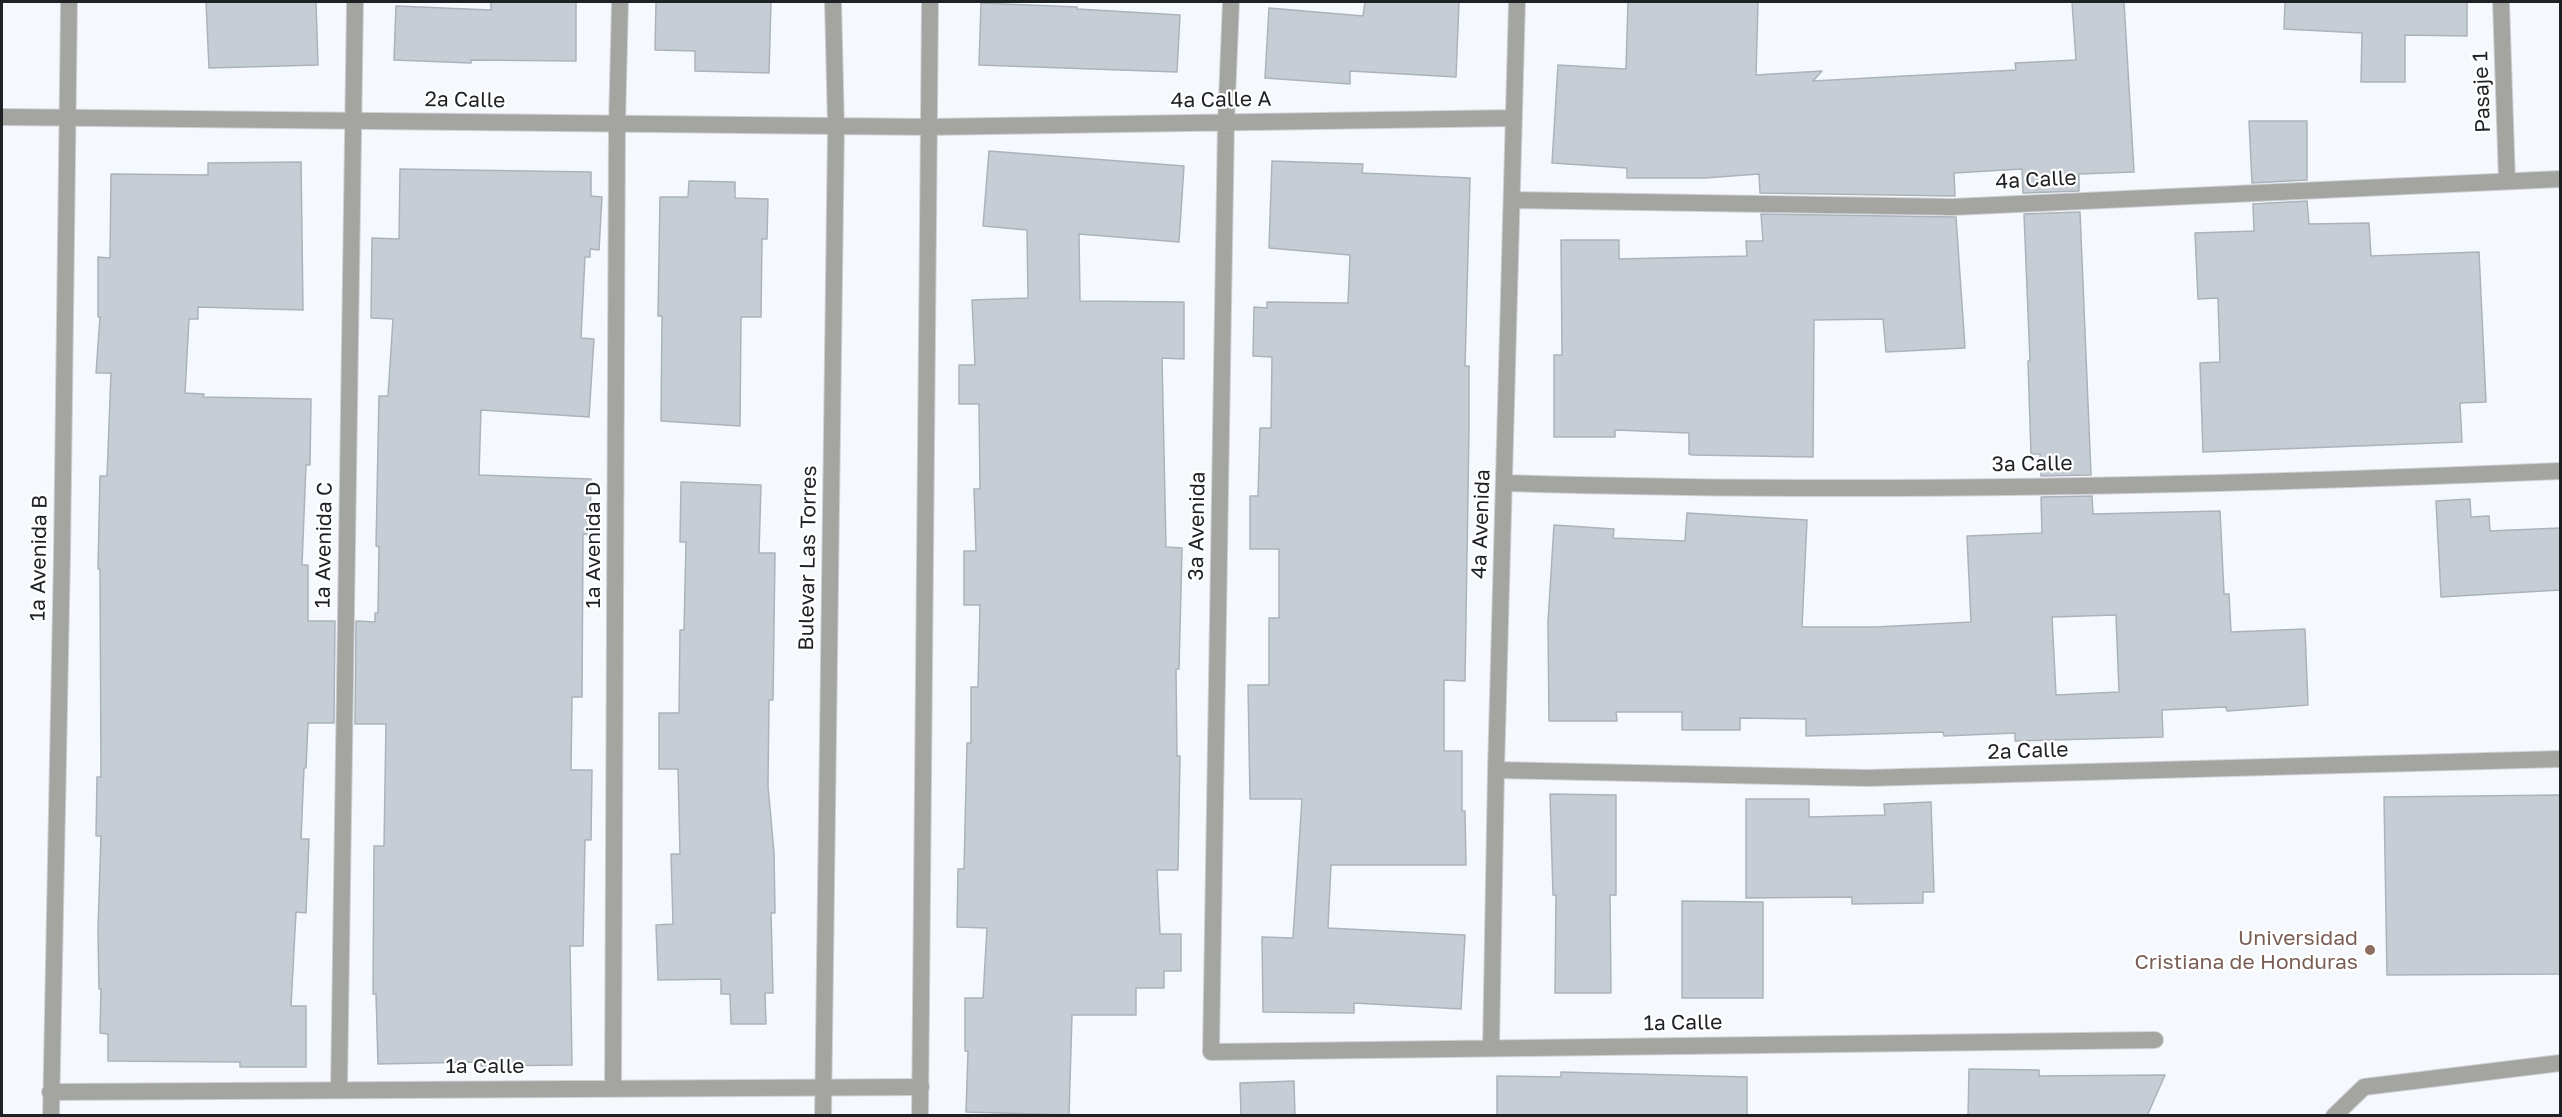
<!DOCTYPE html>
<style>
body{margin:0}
#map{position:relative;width:2562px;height:1117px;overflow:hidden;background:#f5f9fe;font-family:"Golos Text",sans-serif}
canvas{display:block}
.frame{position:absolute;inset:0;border:3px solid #1f2225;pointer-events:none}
</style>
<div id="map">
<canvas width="2562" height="1117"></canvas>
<div class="frame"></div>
</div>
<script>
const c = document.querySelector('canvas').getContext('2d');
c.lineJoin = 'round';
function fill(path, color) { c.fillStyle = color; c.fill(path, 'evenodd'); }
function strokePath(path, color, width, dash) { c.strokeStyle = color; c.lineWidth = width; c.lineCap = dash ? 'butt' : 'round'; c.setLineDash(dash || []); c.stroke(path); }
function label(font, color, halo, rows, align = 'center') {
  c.font = font + ' "Golos Text",sans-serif'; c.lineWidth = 4.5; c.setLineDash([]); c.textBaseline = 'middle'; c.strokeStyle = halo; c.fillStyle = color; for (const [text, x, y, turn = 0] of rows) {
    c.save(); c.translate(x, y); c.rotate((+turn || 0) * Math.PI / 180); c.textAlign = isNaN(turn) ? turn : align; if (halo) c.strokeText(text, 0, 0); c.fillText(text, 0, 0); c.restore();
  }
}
const building = new Path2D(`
 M 206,2 L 316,2 L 318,65 L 209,68 Z
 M 491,2 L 576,2 L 576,61 L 471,60 L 471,63 L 394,60 L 396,6 L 491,10 Z
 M 656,2 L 771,2 L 769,73 L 695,71 L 695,51 L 655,50 Z
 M 1365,2 L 1459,2 L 1456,77 L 1350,71 L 1350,84 L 1265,78 L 1269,8 L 1363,16 Z
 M 1628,2 L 1758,2 L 1756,75 L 1822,71 L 1813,81 L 2016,70 L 2015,63 L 2076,60 L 2072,2 L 2124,2 L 2134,172 L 2079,174 L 2079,191 L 2023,193 L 2022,169 L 1954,173 L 1955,196 L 1760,193 L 1759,174 L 1705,178 L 1627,178 L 1627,168 L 1552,163 L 1558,65 L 1626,69 Z
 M 2285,2 L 2467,2 L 2467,36 L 2405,35 L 2405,82 L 2361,82 L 2362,33 L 2284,29 Z
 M 981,3 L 1077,7 L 1077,9 L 1180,15 L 1177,72 L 979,65 Z
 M 2249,121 L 2307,121 L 2307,180 L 2252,183 Z
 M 989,151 L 1184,166 L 1179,242 L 1079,234 L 1080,301 L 1184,302 L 1184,359 L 1162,358 L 1166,547 L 1182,548 L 1179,669 L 1176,669 L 1177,756 L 1180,756 L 1178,870 L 1157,870 L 1160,934 L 1181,934 L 1181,971 L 1164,971 L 1164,988 L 1136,988 L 1136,1015 L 1072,1015 L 1069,1115 L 966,1112 L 968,1051 L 965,1051 L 965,998 L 983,998 L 987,928 L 957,927 L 958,869 L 964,869 L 967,743 L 971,743 L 971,687 L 978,687 L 980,605 L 964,605 L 964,551 L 976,551 L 974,489 L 980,489 L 979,404 L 959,404 L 959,365 L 975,365 L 972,300 L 1028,298 L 1027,230 L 983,226 Z
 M 1272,161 L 1363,164 L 1362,173 L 1470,178 L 1465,366 L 1469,366 L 1469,429 L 1465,681 L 1444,680 L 1444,751 L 1462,751 L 1462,811 L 1465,811 L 1466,865 L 1331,865 L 1328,928 L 1465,935 L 1461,1009 L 1354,1003 L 1354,1013 L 1263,1012 L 1262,937 L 1293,938 L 1302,799 L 1250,799 L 1248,685 L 1269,685 L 1269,618 L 1279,618 L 1279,549 L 1250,549 L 1250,496 L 1258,496 L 1260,428 L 1271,428 L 1272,357 L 1253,356 L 1254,307 L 1267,308 L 1267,302 L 1348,303 L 1350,255 L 1269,248 Z
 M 301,162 L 303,310 L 198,307 L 198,319 L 189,319 L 185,393 L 204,394 L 203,397 L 311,399 L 310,465 L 306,465 L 302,565 L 308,565 L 308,621 L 335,621 L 334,723 L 308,723 L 306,768 L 304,768 L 301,839 L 309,839 L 306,913 L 296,912 L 291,1006 L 306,1006 L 306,1067 L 240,1067 L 240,1062 L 108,1061 L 108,1034 L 100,1033 L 101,989 L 99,989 L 98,930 L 101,836 L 96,836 L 97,777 L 101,777 L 100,569 L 98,569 L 100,476 L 107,476 L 111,373 L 96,373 L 100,317 L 98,317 L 98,257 L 110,258 L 111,174 L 208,175 L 208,163 Z
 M 400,169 L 591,172 L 591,196 L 602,197 L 599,250 L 590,249 L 590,257 L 585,257 L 581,338 L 594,339 L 589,417 L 481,410 L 479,475 L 591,479 L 590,535 L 583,534 L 582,697 L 572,697 L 571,770 L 592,770 L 591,840 L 585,840 L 583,946 L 570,946 L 572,1065 L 481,1066 L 481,1062 L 378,1064 L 376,994 L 373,994 L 374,846 L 384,846 L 386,724 L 355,724 L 356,621 L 375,622 L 375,613 L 378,613 L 379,547 L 376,546 L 379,396 L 388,396 L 393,319 L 371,318 L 372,238 L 399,239 Z
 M 689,181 L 735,182 L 735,198 L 768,199 L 767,239 L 762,239 L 761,317 L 741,317 L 740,426 L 661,421 L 662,316 L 658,316 L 660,197 L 688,197 Z
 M 2307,201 L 2309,224 L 2369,223 L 2371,256 L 2479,252 L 2486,402 L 2460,403 L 2462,442 L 2203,452 L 2200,363 L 2220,362 L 2218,298 L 2198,299 L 2195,233 L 2254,231 L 2253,204 Z
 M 2080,212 L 2091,475 L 2041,476 L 2040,454 L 2031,454 L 2028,361 L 2030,361 L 2024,214 Z
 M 1761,214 L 1956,217 L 1965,348 L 1886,352 L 1883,319 L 1814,320 L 1813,457 L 1692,455 L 1689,454 L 1689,433 L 1615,430 L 1615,437 L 1554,437 L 1554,355 L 1562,355 L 1561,240 L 1619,240 L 1619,259 L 1747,256 L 1746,241 L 1763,241 Z
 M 681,482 L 761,485 L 759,553 L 775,553 L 773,700 L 769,700 L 768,786 L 774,853 L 775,913 L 771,913 L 773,993 L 765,993 L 766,1024 L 731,1024 L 730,994 L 721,994 L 721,979 L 658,980 L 656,925 L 673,924 L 671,854 L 680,854 L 678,769 L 659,769 L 659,713 L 679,713 L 680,630 L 684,630 L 686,542 L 680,542 Z
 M 2092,496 L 2093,514 L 2220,511 L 2224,594 L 2229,594 L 2231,632 L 2305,629 L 2308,705 L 2227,711 L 2226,707 L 2162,710 L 2163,737 L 2015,741 L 2015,733 L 1944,736 L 1943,732 L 1806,736 L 1806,719 L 1740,718 L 1740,730 L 1682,730 L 1682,712 L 1616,712 L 1617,721 L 1549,721 L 1548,622 L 1554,525 L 1614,529 L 1613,538 L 1685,541 L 1687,513 L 1807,520 L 1802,627 L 1876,627 L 1971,622 L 1967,536 L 2042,533 L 2041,497 ZM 2116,615 L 2119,692 L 2056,695 L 2052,617 Z
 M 2470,499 L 2471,517 L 2489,516 L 2490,531 L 2560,528 L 2560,590 L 2441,597 L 2436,501 Z
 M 1550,794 L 1616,795 L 1616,895 L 1610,895 L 1611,993 L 1555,993 L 1556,895 L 1553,895 Z
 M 2560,795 L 2560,974 L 2387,975 L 2384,797 Z
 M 1746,799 L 1809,799 L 1809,817 L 1885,815 L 1884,804 L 1931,802 L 1934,892 L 1923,892 L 1923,903 L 1852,904 L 1852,897 L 1746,898 Z
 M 1682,901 L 1763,902 L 1763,998 L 1682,998 Z
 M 1969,1069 L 2039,1070 L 2039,1076 L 2165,1075 L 2147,1116 L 1968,1116 Z
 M 1561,1072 L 1747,1077 L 1747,1116 L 1497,1116 L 1497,1076 L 1561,1077 Z
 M 1294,1081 L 1295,1116 L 1241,1116 L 1240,1083 Z`);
const service = new Path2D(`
 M 2501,2 L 2507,181
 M 2334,1116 L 2364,1087 L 2560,1063`);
const minor = new Path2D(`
 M 1231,2 L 1226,122 L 1211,1052 L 2155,1040
 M 928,127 L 1514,118
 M 1512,200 L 1953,207 L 2560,179
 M 1505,483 C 1857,494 2209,486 2560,471
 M 1496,770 L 1867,778 L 2560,759
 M 1491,1048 L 1496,770 L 1517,2
 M 613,1088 L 617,124 L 620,2
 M 339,1089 L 355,2
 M 50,1092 L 921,1087
 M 51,1116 L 62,555 L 69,2`);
const tertiary = new Path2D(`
 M 2,117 L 928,127
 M 823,1116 L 836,127 L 833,2
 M 920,1116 L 930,2`);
const markers = [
 [2370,950,6,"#8d6e63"]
];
const streetNames = [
 ["Pasaje 1",2482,92,-92],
 ["2a Calle",465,100,1],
 ["4a Calle A",1221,100,-1],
 ["4a Calle",2036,180,-3],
 ["3a Calle",2032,464,-1],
 ["4a Avenida",1481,524,-88],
 ["3a Avenida",1197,526,-89],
 ["1a Avenida C",324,545,-89],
 ["1a Avenida D",593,545,-90],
 ["1a Avenida B",39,558,-89],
 ["Bulevar Las Torres",808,558,-89],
 ["2a Calle",2028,751,-2],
 ["1a Calle",1683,1023,-1],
 ["1a Calle",485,1066]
];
const educationNames = [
 ["Universidad",2358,938],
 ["Cristiana de Honduras",2358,962]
];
fill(building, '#c6cdd5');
strokePath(building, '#abb3ba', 1.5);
strokePath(service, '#ced2d7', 18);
strokePath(minor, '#ced2d7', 18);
strokePath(tertiary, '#ced2d7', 18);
strokePath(service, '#a4a5a1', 16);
strokePath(minor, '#a4a5a1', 16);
strokePath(tertiary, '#a4a5a1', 16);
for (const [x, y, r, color] of markers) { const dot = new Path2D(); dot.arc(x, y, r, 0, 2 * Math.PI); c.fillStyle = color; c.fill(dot); strokePath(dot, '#fff', 2); }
label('21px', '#1f2225', '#fff', streetNames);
label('21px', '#785e54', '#fff', educationNames, 'right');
</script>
